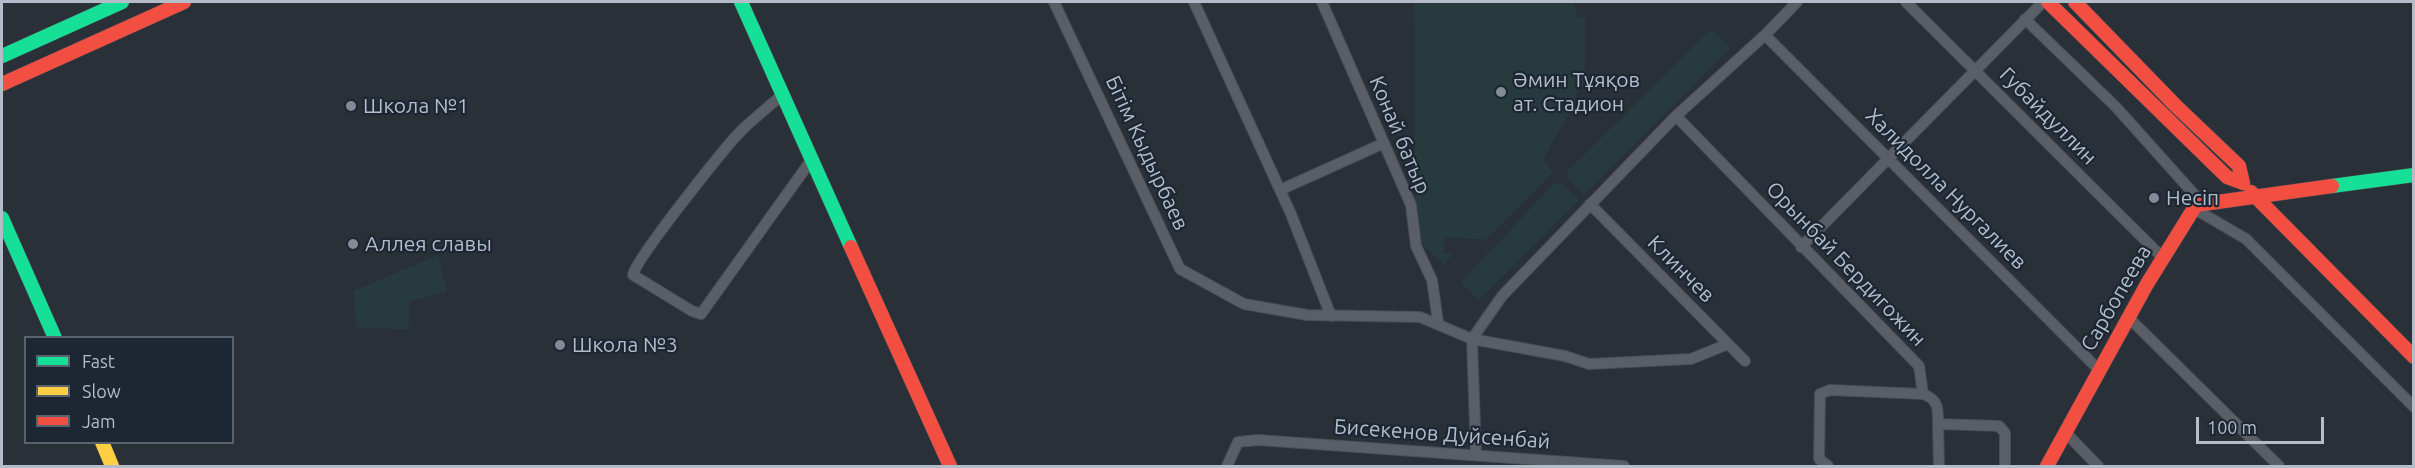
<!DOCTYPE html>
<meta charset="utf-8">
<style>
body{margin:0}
#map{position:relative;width:2415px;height:468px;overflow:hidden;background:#2a3038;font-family:Ubuntu,sans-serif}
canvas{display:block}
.frame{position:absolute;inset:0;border:3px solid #b4bcc9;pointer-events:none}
.legend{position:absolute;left:24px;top:336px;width:210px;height:108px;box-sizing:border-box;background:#1d2633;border:2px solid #59626f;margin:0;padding:8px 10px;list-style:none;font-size:18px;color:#b4bcc9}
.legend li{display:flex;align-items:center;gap:12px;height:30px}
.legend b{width:30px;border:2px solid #59626f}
.scale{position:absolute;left:2196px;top:417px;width:128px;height:27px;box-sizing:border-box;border:3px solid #b4bcc9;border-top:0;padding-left:8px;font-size:18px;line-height:21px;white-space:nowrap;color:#b4bcc9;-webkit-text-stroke:4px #1d2633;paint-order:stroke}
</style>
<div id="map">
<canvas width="2415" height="468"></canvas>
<div class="frame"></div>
<ul class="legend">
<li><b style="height:8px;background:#16e098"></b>Fast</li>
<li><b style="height:8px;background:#ffcf43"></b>Slow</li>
<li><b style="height:8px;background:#f24e42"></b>Jam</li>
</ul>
<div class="scale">100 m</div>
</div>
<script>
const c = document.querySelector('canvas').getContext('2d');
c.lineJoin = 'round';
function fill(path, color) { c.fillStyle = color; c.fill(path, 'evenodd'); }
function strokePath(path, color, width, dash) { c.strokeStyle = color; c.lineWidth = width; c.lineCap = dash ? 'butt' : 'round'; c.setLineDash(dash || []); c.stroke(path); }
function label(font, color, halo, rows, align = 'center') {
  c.font = font + ' Ubuntu,sans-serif'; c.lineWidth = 4.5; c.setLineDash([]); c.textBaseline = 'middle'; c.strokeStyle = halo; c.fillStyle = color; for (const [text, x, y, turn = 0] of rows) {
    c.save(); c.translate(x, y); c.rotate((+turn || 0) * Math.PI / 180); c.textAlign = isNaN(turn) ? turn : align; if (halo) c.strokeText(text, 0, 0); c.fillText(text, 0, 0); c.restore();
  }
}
const green = new Path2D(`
 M 1414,2 L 1573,2 L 1578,17 L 1585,18 L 1585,86 L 1579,87 L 1570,112 L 1543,159 L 1553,172 L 1485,240 L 1445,237 L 1443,253 L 1453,254 L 1444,265 L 1415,236 Z
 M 1709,31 L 1716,32 L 1730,48 L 1584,195 L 1568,179 L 1567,172 Z
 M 1555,183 L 1562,184 L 1579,200 L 1479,300 L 1461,282 Z
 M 438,255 L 447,292 L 410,301 L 408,330 L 356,327 L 354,291 Z`);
const street = new Path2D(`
 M 1054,2 L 1180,269 L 1244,304 L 1307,315 L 1420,317 L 1472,339 L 1565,356 L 1589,364 L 1691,359 L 1728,344
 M 1194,2 L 1291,214 L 1331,316
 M 1322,2 L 1411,205 L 1416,246 L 1432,280 L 1438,322
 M 1906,2 L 2163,258
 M 2025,19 L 2116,107 L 2202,203
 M 1765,35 L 2099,370
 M 782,95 C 769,106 756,117 744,128 C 727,144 635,260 633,275 L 692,311 L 701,314 L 812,159
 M 1676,116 L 1919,366 L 1923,394 L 1830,390 L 1820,394 L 1819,459 L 1828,466
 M 1280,190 L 1382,144
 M 1590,204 L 1745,361
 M 2193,208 L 2246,239 L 2414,407
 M 1801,247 L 2043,2
 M 2129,318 L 2279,466
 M 1923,394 C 1939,400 1938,409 1938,424 L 1999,426 L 2005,433 L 2005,466
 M 1938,424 L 1939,466
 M 2065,432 L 2098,466
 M 1476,455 L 1472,339 L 1502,296 L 1676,116 L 1765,35 L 1797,2
 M 1227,466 L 1238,442 L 1258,440 L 1624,466`);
const fast = new Path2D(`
 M 741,2 L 851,247
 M 2,56 L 122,2
 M 2332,186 L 2414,175
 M 2,218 L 55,338`);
const slow = new Path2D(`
 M 102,442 L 112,466`);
const jam = new Path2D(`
 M 2048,2 L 2227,177 L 2243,183
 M 2075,2 L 2176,106 L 2239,166 L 2243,183
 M 2,84 L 184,2
 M 2251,192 L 2414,357
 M 851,247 L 950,466
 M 2047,466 L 2147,284 L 2196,205 L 2332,186`);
const markers = [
 [1501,92,6,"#848b96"],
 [351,106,6,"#848b96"],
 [2154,198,6,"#848b96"],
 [353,244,6,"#848b96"],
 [560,345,6,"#848b96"]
];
const poiNames = [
 ["Әмин Тұяқов",1513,80],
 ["ат. Стадион",1513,104],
 ["Школа №1",363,106],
 ["Несіп",2166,198],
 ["Аллея славы",365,244],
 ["Школа №3",572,345]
];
const streetNames = [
 ["Губайдуллин",2048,116,45],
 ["Конай батыр",1400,135,67],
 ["Бiтiм Кыдырбаев",1147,153,65],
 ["Халидолла Нургалиев",1946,189,45],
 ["Орынбай Бердигожин",1846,264,46],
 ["Клинчев",1681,269,45],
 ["Сарбопеева",2116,298,-60],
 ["Бисекенов Дуйсенбай",1442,434,4]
];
fill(green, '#273a3e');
strokePath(street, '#484c53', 12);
strokePath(fast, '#484c53', 15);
strokePath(slow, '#484c53', 15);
strokePath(jam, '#484c53', 15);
strokePath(street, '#5a5e66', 10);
strokePath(fast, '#16e098', 14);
strokePath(slow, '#ffcf43', 14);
strokePath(jam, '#f24e42', 14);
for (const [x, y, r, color] of markers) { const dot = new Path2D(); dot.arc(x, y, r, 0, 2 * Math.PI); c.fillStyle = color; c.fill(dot); strokePath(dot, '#1d2633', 2); }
label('21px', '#b4bcc9', '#1d2633', poiNames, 'left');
label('21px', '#b4bcc9', '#1d2633', streetNames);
</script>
